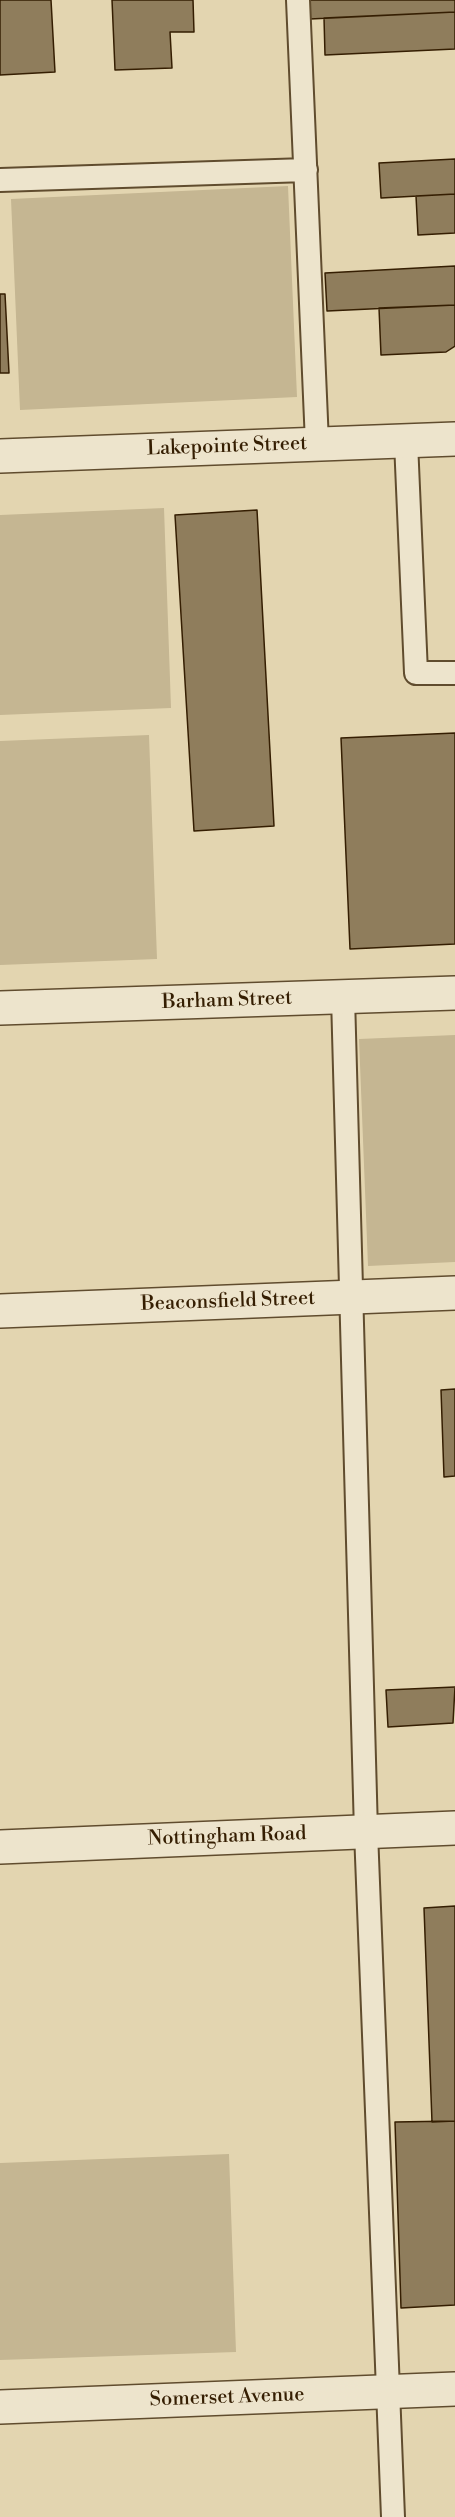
<!DOCTYPE html>
<style>
body{margin:0}
canvas{display:block;background:#e3d5b0}
</style>
<canvas width="455" height="2517"></canvas>
<script>
const c = document.querySelector('canvas').getContext('2d');
c.lineJoin = 'round';
function fill(path, color) { c.fillStyle = color; c.fill(path, 'evenodd'); }
function strokePath(path, color, width, dash) { c.strokeStyle = color; c.lineWidth = width; c.lineCap = dash ? 'butt' : 'round'; c.setLineDash(dash || []); c.stroke(path); }
function label(font, color, halo, rows, align = 'center') {
  c.font = font + ' "Libre Bodoni",serif'; c.lineWidth = 6; c.setLineDash([]); c.textBaseline = 'middle'; c.strokeStyle = halo; c.fillStyle = color; for (const [text, x, y, turn = 0] of rows) {
    c.save(); c.translate(x, y); c.rotate((+turn || 0) * Math.PI / 180); c.textAlign = isNaN(turn) ? turn : align; if (halo) c.strokeText(text, 0, 0); c.fillText(text, 0, 0); c.restore();
  }
}
const green = new Path2D(`
 M 288,186 L 297,397 L 20,410 L 11,199 Z
 M 164,508 L 171,708 L 0,715 L 0,515 Z
 M 149,735 L 157,959 L 0,965 L 0,741 Z
 M 455,1035 L 455,1262 L 368,1266 L 359,1039 Z
 M 229,2154 L 236,2352 L 0,2360 L 0,2163 Z`);
const building = new Path2D(`
 M 0,0 L 51,0 L 55,72 L 0,75 Z
 M 112,0 L 193,0 L 194,32 L 170,32 L 172,68 L 115,70 Z
 M 309,0 L 455,0 L 455,12 L 310,19 Z
 M 455,12 L 455,49 L 325,55 L 324,18 Z
 M 455,159 L 455,194 L 381,198 L 379,163 Z
 M 455,194 L 455,233 L 418,235 L 416,196 Z
 M 455,266 L 455,305 L 327,311 L 325,273 Z
 M 0,294 L 5,294 L 9,373 L 0,373 Z
 M 455,305 L 455,346 L 446,352 L 381,355 L 379,308 Z
 M 257,510 L 274,826 L 194,831 L 175,515 Z
 M 455,733 L 455,944 L 350,949 L 341,738 Z
 M 455,1389 L 455,1476 L 444,1477 L 441,1390 Z
 M 455,1687 L 453,1723 L 388,1727 L 386,1690 Z
 M 455,1906 L 455,2121 L 432,2122 L 424,1908 Z
 M 455,2121 L 455,2305 L 401,2308 L 395,2122 Z`);
const lane = new Path2D(`
 M 298,0 L 317,443
 M 0,180 L 306,170
 M 406,442 L 416,673 L 455,673
 M 343,997 L 366,1832 L 393,2517`);
const street = new Path2D(`
 M 0,456 L 455,439
 M 0,1008 L 455,993
 M 0,1311 L 455,1293
 M 0,1847 L 455,1828
 M 0,2407 L 455,2389`);
const streetNames = [
 ["Lakepointe Street",227,447,-2],
 ["Barham Street",227,1001,-2],
 ["Beaconsfield Street",228,1302,-2],
 ["Nottingham Road",227,1837,-2],
 ["Somerset Avenue",227,2398,-2]
];
fill(green, '#c5b692');
fill(building, '#8f7d5c');
strokePath(building, '#351e02', 1.5);
strokePath(lane, '#604c2e', 26);
strokePath(street, '#604c2e', 36);
strokePath(lane, '#ede4cc', 22);
strokePath(street, '#ede4cc', 33);
label('20px', '#351e02', '#ede4cc', streetNames);
</script>
